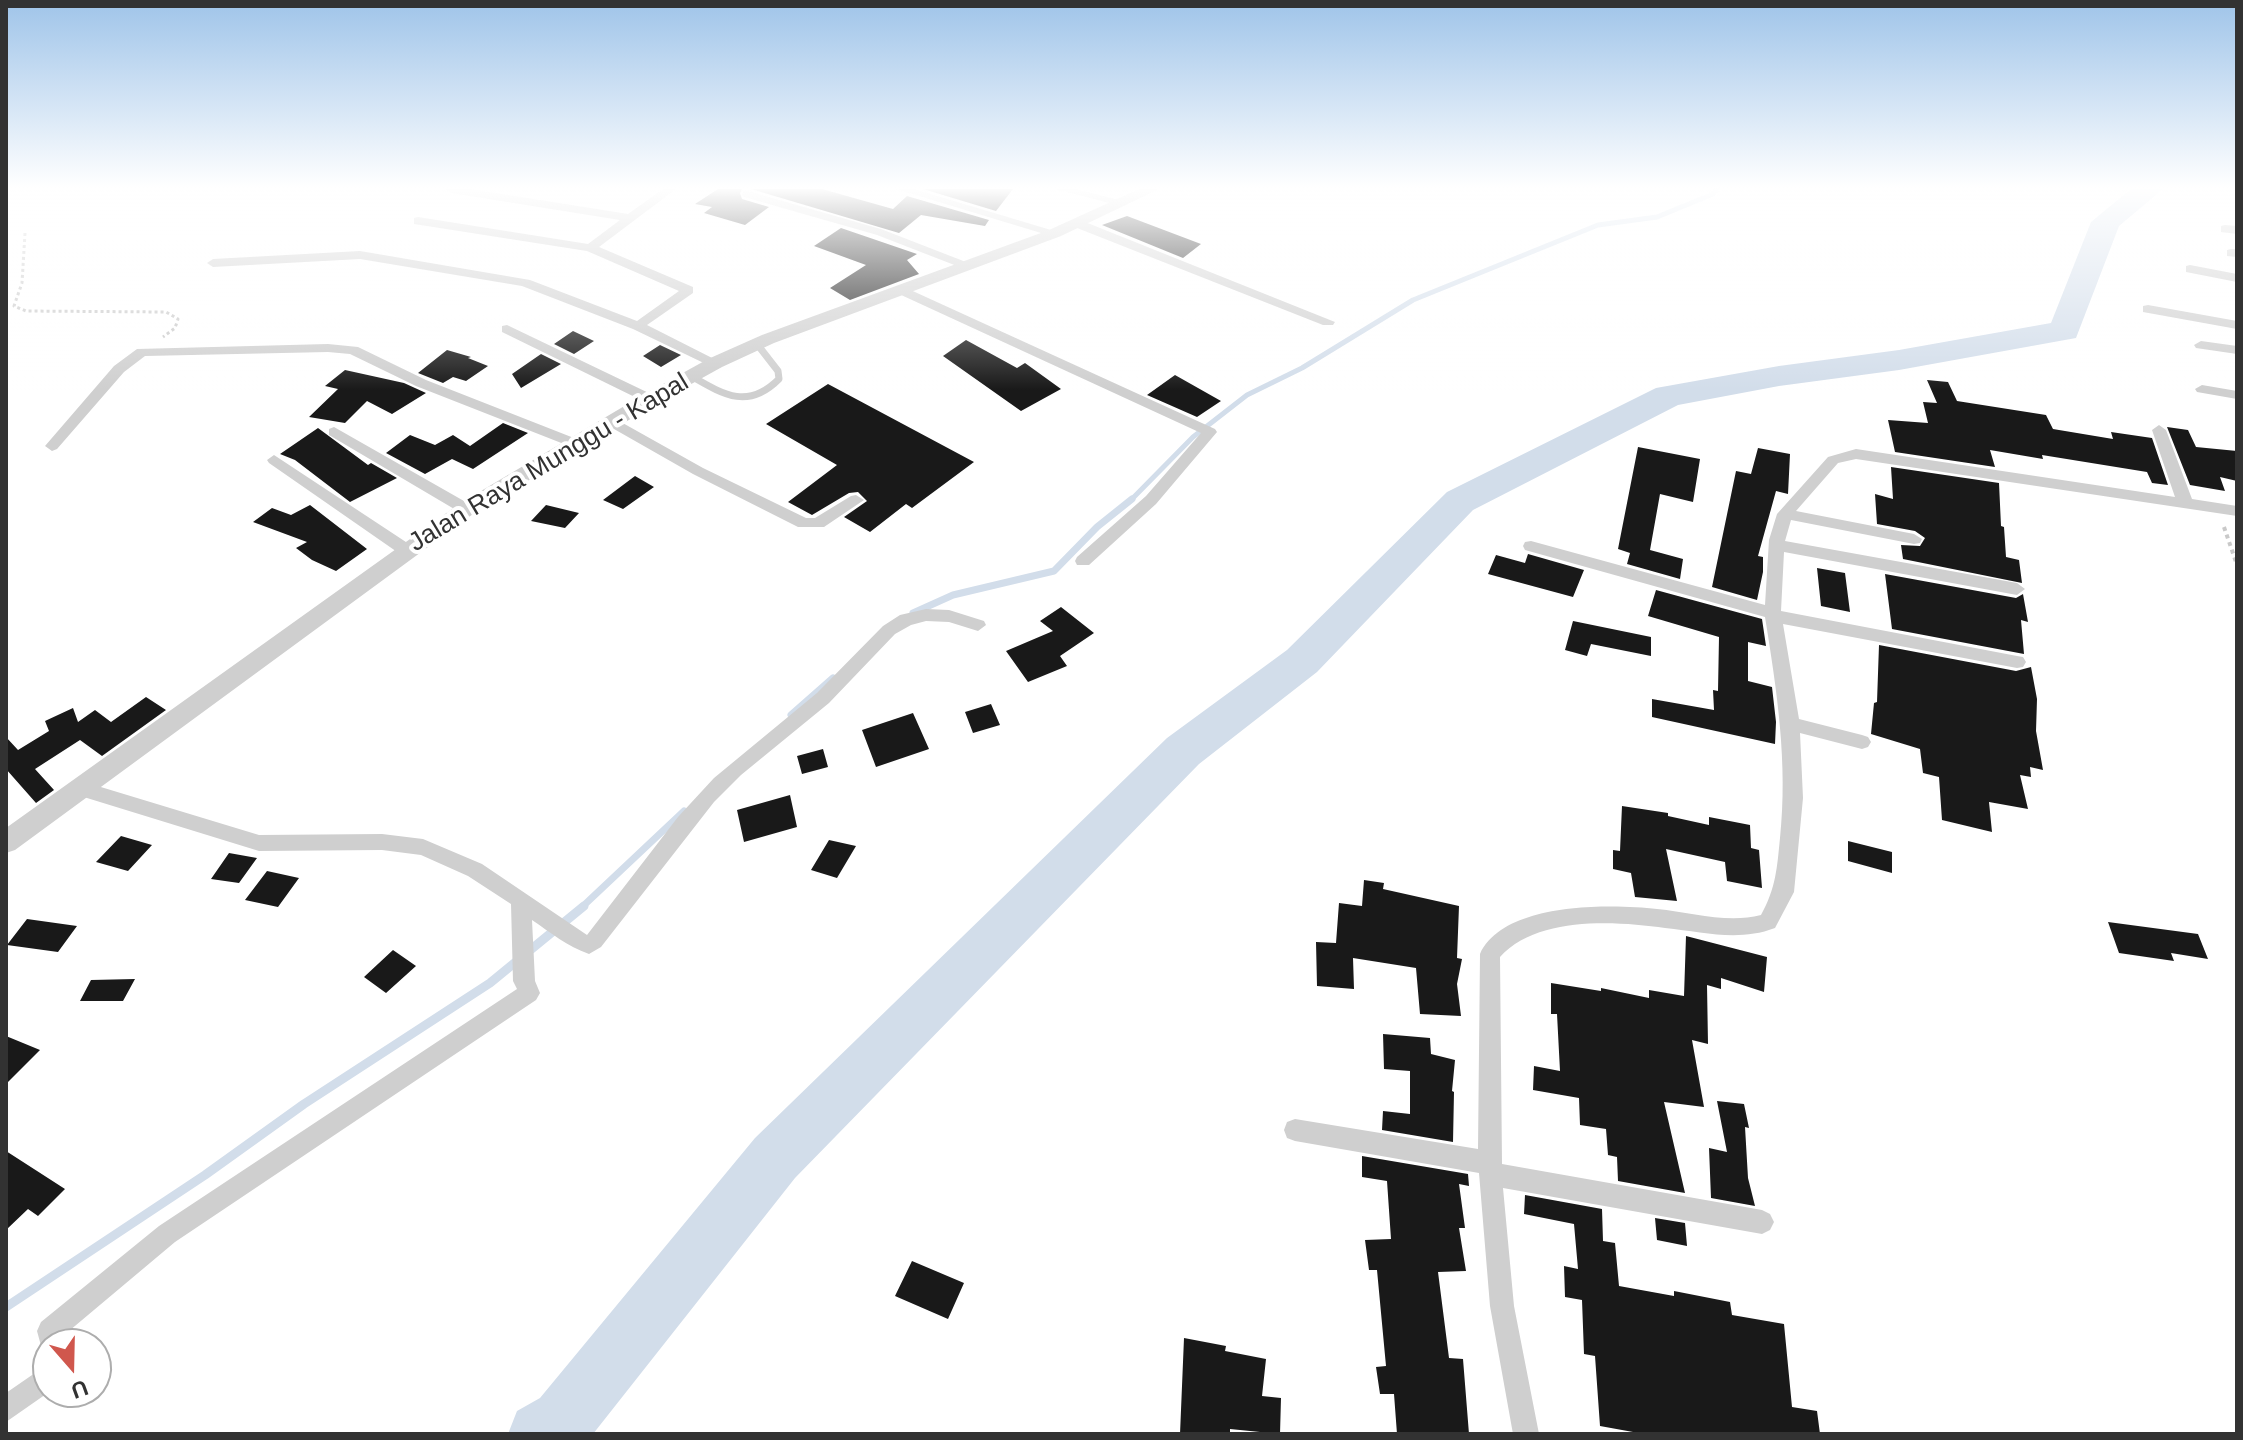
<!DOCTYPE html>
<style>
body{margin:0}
#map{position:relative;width:2243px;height:1440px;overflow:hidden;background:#fff;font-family:Arial,sans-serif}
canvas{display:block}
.frame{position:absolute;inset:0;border:8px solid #323232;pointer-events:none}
.north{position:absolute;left:32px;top:1328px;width:80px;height:80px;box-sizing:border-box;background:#fff;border:2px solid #adadad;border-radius:50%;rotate:160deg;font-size:22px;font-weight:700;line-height:32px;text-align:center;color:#323232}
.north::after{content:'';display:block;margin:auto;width:28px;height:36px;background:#d0574d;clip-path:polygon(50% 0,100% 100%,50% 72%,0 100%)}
</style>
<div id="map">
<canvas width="2243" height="1440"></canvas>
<div class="frame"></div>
<div class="north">U</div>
</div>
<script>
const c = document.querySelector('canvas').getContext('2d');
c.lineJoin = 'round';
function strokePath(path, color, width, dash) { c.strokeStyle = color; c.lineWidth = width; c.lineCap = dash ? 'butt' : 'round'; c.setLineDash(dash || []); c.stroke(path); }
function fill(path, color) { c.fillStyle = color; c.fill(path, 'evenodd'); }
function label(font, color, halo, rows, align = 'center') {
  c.font = font + ' Arial,sans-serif'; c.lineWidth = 8; c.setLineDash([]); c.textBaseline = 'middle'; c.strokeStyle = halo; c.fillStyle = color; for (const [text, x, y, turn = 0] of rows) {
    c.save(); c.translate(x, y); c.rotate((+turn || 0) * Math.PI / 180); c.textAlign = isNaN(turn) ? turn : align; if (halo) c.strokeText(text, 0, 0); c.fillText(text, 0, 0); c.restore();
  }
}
const streamFar2 = new Path2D(`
 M 1130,501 L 1193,437 L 1247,395 L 1302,368 L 1413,300 L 1598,225 L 1657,217 L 1713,194 L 1717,189`);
const streamFar1 = new Path2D(`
 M 913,613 L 953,595 L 1054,571 L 1097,527 L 1132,499
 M 791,715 L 833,678
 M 581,908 L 684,811`);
const stream = new Path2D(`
 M 6,1307 L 205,1175 L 304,1104 L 490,983 L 584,906`);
const river = new Path2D(`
 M 2131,189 L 2163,189 L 2119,226 L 2076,338 L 1899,370 L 1779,386 L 1678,405 L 1473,510 L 1317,672 L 1199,764 L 795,1178 L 593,1434 L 508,1434 L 517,1411 L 540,1398 L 755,1138 L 1167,738 L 1287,650 L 1447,492 L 1656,388 L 1779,366 L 1899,350 L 2051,323 L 2091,222 Z`);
const building = new Path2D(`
 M 718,189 L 742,189 L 740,193 L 742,199 L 769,207 L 745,225 L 704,213 L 712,207 L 695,204 Z
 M 751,189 L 822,189 L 893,209 L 907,196 L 989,220 L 985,226 L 921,215 L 899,233 Z
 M 923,189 L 1013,189 L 996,211 Z
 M 1127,216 L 1201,244 L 1183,258 L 1102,225 Z
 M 841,228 L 917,254 L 907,260 L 919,274 L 850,300 L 830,288 L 866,265 L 814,246 Z
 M 573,331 L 594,341 L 574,354 L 554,344 Z
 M 966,340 L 1017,368 L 1025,363 L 1061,389 L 1021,411 L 943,356 Z
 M 660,345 L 681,355 L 661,367 L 643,356 Z
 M 447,350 L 471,357 L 468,358 L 488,366 L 466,381 L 453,377 L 443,383 L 418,373 Z
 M 541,354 L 561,364 L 521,388 L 512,374 Z
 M 345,370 L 404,383 L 426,393 L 392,414 L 367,401 L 345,423 L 309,417 L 338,389 L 325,386 Z
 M 1175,375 L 1221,401 L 1197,417 L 1147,395 Z
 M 1927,380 L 1948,382 L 1957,401 L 2046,415 L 2053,429 L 2113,439 L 2111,432 L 2152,438 L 2168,485 L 2152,483 L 2147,472 L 2042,455 L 2043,459 L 1990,450 L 1995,467 L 1895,452 L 1888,420 L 1928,423 L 1923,402 L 1937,403 Z
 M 828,384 L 974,462 L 912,508 L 906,504 L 870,532 L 844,517 L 867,501 L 858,492 L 849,493 L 812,515 L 788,502 L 837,465 L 766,424 Z
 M 503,423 L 528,433 L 473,469 L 452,459 L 425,474 L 386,453 L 410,435 L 435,445 L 453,435 L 470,446 Z
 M 2167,427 L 2188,430 L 2196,447 L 2237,451 L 2237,481 L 2220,477 L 2225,491 L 2190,485 Z
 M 318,428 L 368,465 L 371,463 L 397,478 L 350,502 L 295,460 L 280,454 Z
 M 1638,447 L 1700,459 L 1693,502 L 1660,494 L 1650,550 L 1683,559 L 1680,579 L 1627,564 L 1630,553 L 1618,549 Z
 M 1758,448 L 1790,454 L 1788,494 L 1776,491 L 1758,556 L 1763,557 L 1763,572 L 1757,600 L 1712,587 L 1736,471 L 1751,474 Z
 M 1891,467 L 1999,483 L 2001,526 L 2004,527 L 2006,557 L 2019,560 L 2022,583 L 1903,559 L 1901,545 L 1920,546 L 1925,538 L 1915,531 L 1877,524 L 1875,494 L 1893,499 Z
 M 635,476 L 654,487 L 623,509 L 603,500 Z
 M 310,505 L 367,549 L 336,571 L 312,560 L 296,548 L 307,542 L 253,522 L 272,508 L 291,515 Z
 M 546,505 L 579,513 L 565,528 L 531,521 Z
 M 1528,554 L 1584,570 L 1573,597 L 1488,574 L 1496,555 L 1525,563 Z
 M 1817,568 L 1845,573 L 1850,612 L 1821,606 Z
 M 1885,574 L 2016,598 L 2023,594 L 2028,622 L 2021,620 L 2024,654 L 1892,629 Z
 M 1656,590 L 1762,619 L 1766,646 L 1748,642 L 1748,681 L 1772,687 L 1776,722 L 1775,744 L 1652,717 L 1652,699 L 1714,710 L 1713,690 L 1718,691 L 1719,637 L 1648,616 Z
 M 1061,607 L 1094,633 L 1060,656 L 1067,666 L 1028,682 L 1006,651 L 1053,631 L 1040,621 Z
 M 1573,621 L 1651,637 L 1651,656 L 1591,644 L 1587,656 L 1565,650 Z
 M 1879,645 L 2016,671 L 2031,667 L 2037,699 L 2036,731 L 2043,770 L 2030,767 L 2031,777 L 2020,775 L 2028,809 L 1989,802 L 1992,832 L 1942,820 L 1939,777 L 1923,773 L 1920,749 L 1871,734 L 1874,703 L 1877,702 Z
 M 146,697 L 166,710 L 102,756 L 80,740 L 35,769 L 54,790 L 36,803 L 6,769 L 6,737 L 18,750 L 49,731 L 45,721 L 73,708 L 78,722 L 95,710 L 111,722 Z
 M 991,704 L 1000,725 L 973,733 L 965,712 Z
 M 913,713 L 929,749 L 876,767 L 862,730 Z
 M 823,749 L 828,767 L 802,774 L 797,756 Z
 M 790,795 L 797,827 L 744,842 L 737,810 Z
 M 1622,806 L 1668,813 L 1668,816 L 1709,825 L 1709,817 L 1750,825 L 1751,848 L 1759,850 L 1762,888 L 1727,881 L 1725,862 L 1666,849 L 1677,901 L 1635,897 L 1631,873 L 1613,869 L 1613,850 L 1620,851 Z
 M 121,836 L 152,845 L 128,871 L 96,862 Z
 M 829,840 L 856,846 L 837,878 L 811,870 Z
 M 1848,841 L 1892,852 L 1892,873 L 1848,861 Z
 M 229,853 L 257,858 L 239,883 L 211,879 Z
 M 267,871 L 299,878 L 278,907 L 245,900 Z
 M 1364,880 L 1384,883 L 1383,889 L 1459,906 L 1457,958 L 1462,959 L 1457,984 L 1461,1016 L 1420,1014 L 1416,968 L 1353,958 L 1354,989 L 1317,986 L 1316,942 L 1336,943 L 1339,903 L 1362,906 Z
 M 27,919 L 77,926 L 58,952 L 7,945 Z
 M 2108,922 L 2198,934 L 2208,959 L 2171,953 L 2174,961 L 2119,953 Z
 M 1686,936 L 1767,957 L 1764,992 L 1721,978 L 1721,989 L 1707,985 L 1708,1044 L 1692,1040 L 1704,1107 L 1664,1102 L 1685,1193 L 1618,1181 L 1617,1157 L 1608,1155 L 1606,1129 L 1580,1125 L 1579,1098 L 1533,1090 L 1534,1066 L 1560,1071 L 1557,1014 L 1551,1014 L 1551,983 L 1601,991 L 1601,988 L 1649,998 L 1649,990 L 1684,996 Z
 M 393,950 L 416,966 L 386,993 L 364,977 Z
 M 135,979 L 123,1001 L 80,1001 L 91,980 Z
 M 1383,1034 L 1430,1038 L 1431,1054 L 1455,1060 L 1452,1091 L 1454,1092 L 1453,1142 L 1382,1130 L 1383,1111 L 1410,1114 L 1410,1071 L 1384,1069 Z
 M 6,1036 L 40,1050 L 6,1084 Z
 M 1717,1101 L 1744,1104 L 1749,1128 L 1745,1127 L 1748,1178 L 1755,1206 L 1711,1198 L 1709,1148 L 1727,1152 Z
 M 6,1151 L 65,1189 L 38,1216 L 28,1209 L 6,1230 Z
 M 1362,1156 L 1468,1174 L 1469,1186 L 1459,1184 L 1465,1228 L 1459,1228 L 1466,1271 L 1438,1272 L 1449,1358 L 1463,1359 L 1469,1434 L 1397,1434 L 1394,1394 L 1380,1394 L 1376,1367 L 1386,1366 L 1377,1270 L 1369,1270 L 1365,1240 L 1391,1239 L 1387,1181 L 1362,1177 Z
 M 1525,1195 L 1602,1209 L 1603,1241 L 1615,1243 L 1619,1286 L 1674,1296 L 1674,1291 L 1730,1302 L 1732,1315 L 1784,1324 L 1792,1407 L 1817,1411 L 1820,1434 L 1644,1434 L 1600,1426 L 1595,1356 L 1584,1354 L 1582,1300 L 1565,1297 L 1564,1266 L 1578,1269 L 1574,1224 L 1524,1214 Z
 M 1655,1218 L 1685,1223 L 1687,1246 L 1657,1240 Z
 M 912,1261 L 964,1283 L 948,1319 L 895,1296 Z
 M 1184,1338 L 1226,1346 L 1225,1351 L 1266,1359 L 1262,1396 L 1281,1398 L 1280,1434 L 1230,1429 L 1230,1434 L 1180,1434 Z`);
const pathFar1 = new Path2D(`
 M 25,233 L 22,283 L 14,306 L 26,311 L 166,312 L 178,319 L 175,328 L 163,337`);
const path = new Path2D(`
 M 2224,527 L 2237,565`);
const service = new Path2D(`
 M 746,194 L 879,232 L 964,265
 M 691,376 C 724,395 748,410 779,379 L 778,371 L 757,344`);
const minor = new Path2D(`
 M 445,189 L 471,189 L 628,214 L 663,189 L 676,189 L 599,247 L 693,287 L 693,293 L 647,325 L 722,363 L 720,366 L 710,366 L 633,329 L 522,286 L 360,259 L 213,267 L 207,263 L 213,259 L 360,251 L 530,280 L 637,321 L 679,291 L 587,251 L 414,224 L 414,218 L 418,217 L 588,244 L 620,220 L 451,193 Z
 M 896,189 L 914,189 L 1061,233 L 1051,236 Z
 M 1055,189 L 1076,189 L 1127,202 L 1121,206 Z
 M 1072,220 L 1080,220 L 1335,322 L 1333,325 L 1323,325 L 1072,226 Z
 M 2225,225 L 2237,226 L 2237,234 L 2221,232 L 2221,226 Z
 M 2231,249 L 2237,249 L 2237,257 L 2227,256 L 2227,250 Z
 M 2190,265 L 2237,274 L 2237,282 L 2186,272 L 2186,266 Z
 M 904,287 L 1215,429 L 1217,432 L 1156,504 L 1089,565 L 1077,565 L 1075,561 L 1077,557 L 1146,496 L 1201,433 L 899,294 L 899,288 Z
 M 2148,305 L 2237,321 L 2237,329 L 2143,312 L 2143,306 Z
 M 507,325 L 655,396 L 657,399 L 655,402 L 645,402 L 502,332 L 502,326 Z
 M 2201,341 L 2237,346 L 2237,354 L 2196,348 L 2194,345 Z
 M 328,344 L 358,347 L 426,380 L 579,440 L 581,443 L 574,448 L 569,446 L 416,386 L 350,354 L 328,352 L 145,356 L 124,372 L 57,449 L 52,451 L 45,446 L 114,366 L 137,349 Z
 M 2202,385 L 2237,391 L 2237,399 L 2197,392 L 2195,389 Z
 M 612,417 L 703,468 L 806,518 L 815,518 L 851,496 L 856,495 L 864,500 L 824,527 L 798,527 L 693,474 L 607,425 L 607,419 Z
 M 2159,425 L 2166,430 L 2192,499 L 2237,506 L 2237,516 L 1856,459 L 1838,463 L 1796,511 L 1914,534 L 1922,539 L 1920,543 L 1914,544 L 1791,520 L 1785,541 L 2017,583 L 2025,589 L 2017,595 L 1784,552 L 1781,611 L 2017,656 L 2023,657 L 2026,662 L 2023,667 L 2017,668 L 1783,624 L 1799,719 L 1862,735 L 1868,737 L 1871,742 L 1868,747 L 1862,749 L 1800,733 L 1803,798 L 1794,892 L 1775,928 C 1738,942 1704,932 1665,928 C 1615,921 1537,916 1500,957 L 1502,1164 L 1762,1210 L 1770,1214 L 1774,1222 L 1770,1230 L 1762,1234 L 1503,1188 L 1514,1306 L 1539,1434 L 1513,1434 L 1490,1306 L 1479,1173 L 1295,1141 L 1287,1138 L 1284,1130 L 1287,1122 L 1295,1119 L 1478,1149 L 1480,954 C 1504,902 1609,904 1657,909 C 1691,912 1727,924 1761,915 C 1776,888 1777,868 1780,838 C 1788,763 1777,691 1765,617 L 1525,550 L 1523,546 L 1525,542 L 1531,541 L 1765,605 L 1769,540 L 1777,514 L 1828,457 L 1856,449 L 2175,497 L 2152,430 Z
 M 334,427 L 471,505 L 474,509 L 466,514 L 461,513 L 329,435 L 329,429 Z
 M 274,455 L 412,546 L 414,550 L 412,554 L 400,554 L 269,463 L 267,460 Z
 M 926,609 L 949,610 L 984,621 L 986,625 L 978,631 L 949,622 L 926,621 L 911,625 L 895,634 L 829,703 L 741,775 L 714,802 L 601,947 L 589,954 C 567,946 551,933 532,920 L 535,981 L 540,993 L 536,1000 L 175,1242 L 63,1336 L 65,1344 L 48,1344 L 48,1355 L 43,1353 L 37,1331 L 41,1322 L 159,1226 L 517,989 L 513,981 L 511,904 L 468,876 L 421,855 L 382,850 L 259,851 L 74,794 L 72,789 L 74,784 L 81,781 L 259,835 L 382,834 L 423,839 L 482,864 L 587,935 L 678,817 L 714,778 L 817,693 L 883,626 L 900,615 Z
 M 48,1364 L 49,1392 L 6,1422 L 6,1393 Z`);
const tertiary = new Path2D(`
 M 1139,189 L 1159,189 L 1061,236 L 774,343 L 722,367 L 657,403 L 473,514 L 15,850 L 6,853 L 6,828 L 459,504 L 643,395 L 708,359 L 762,335 L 1049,230 Z`);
const streetNames = [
 ["Jalan Raya Munggu - Kapal",549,463,-31]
];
strokePath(streamFar2, '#d2ddea', 5);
strokePath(streamFar1, '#d2ddea', 7);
strokePath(stream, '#d2ddea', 9);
fill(river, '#d2ddea');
fill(building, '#191919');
strokePath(pathFar1, '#c9c9c9', 3, [3, 3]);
strokePath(path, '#c9c9c9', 4, [4, 4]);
strokePath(service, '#cfcfcf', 7);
fill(minor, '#cfcfcf');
fill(tertiary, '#cfcfcf');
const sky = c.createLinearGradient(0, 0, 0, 390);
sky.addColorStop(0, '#9fc4e9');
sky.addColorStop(0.48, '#fff');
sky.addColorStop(1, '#ffffff00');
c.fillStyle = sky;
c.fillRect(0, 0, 2243, 390);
label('26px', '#323232', '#fff', streetNames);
</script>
